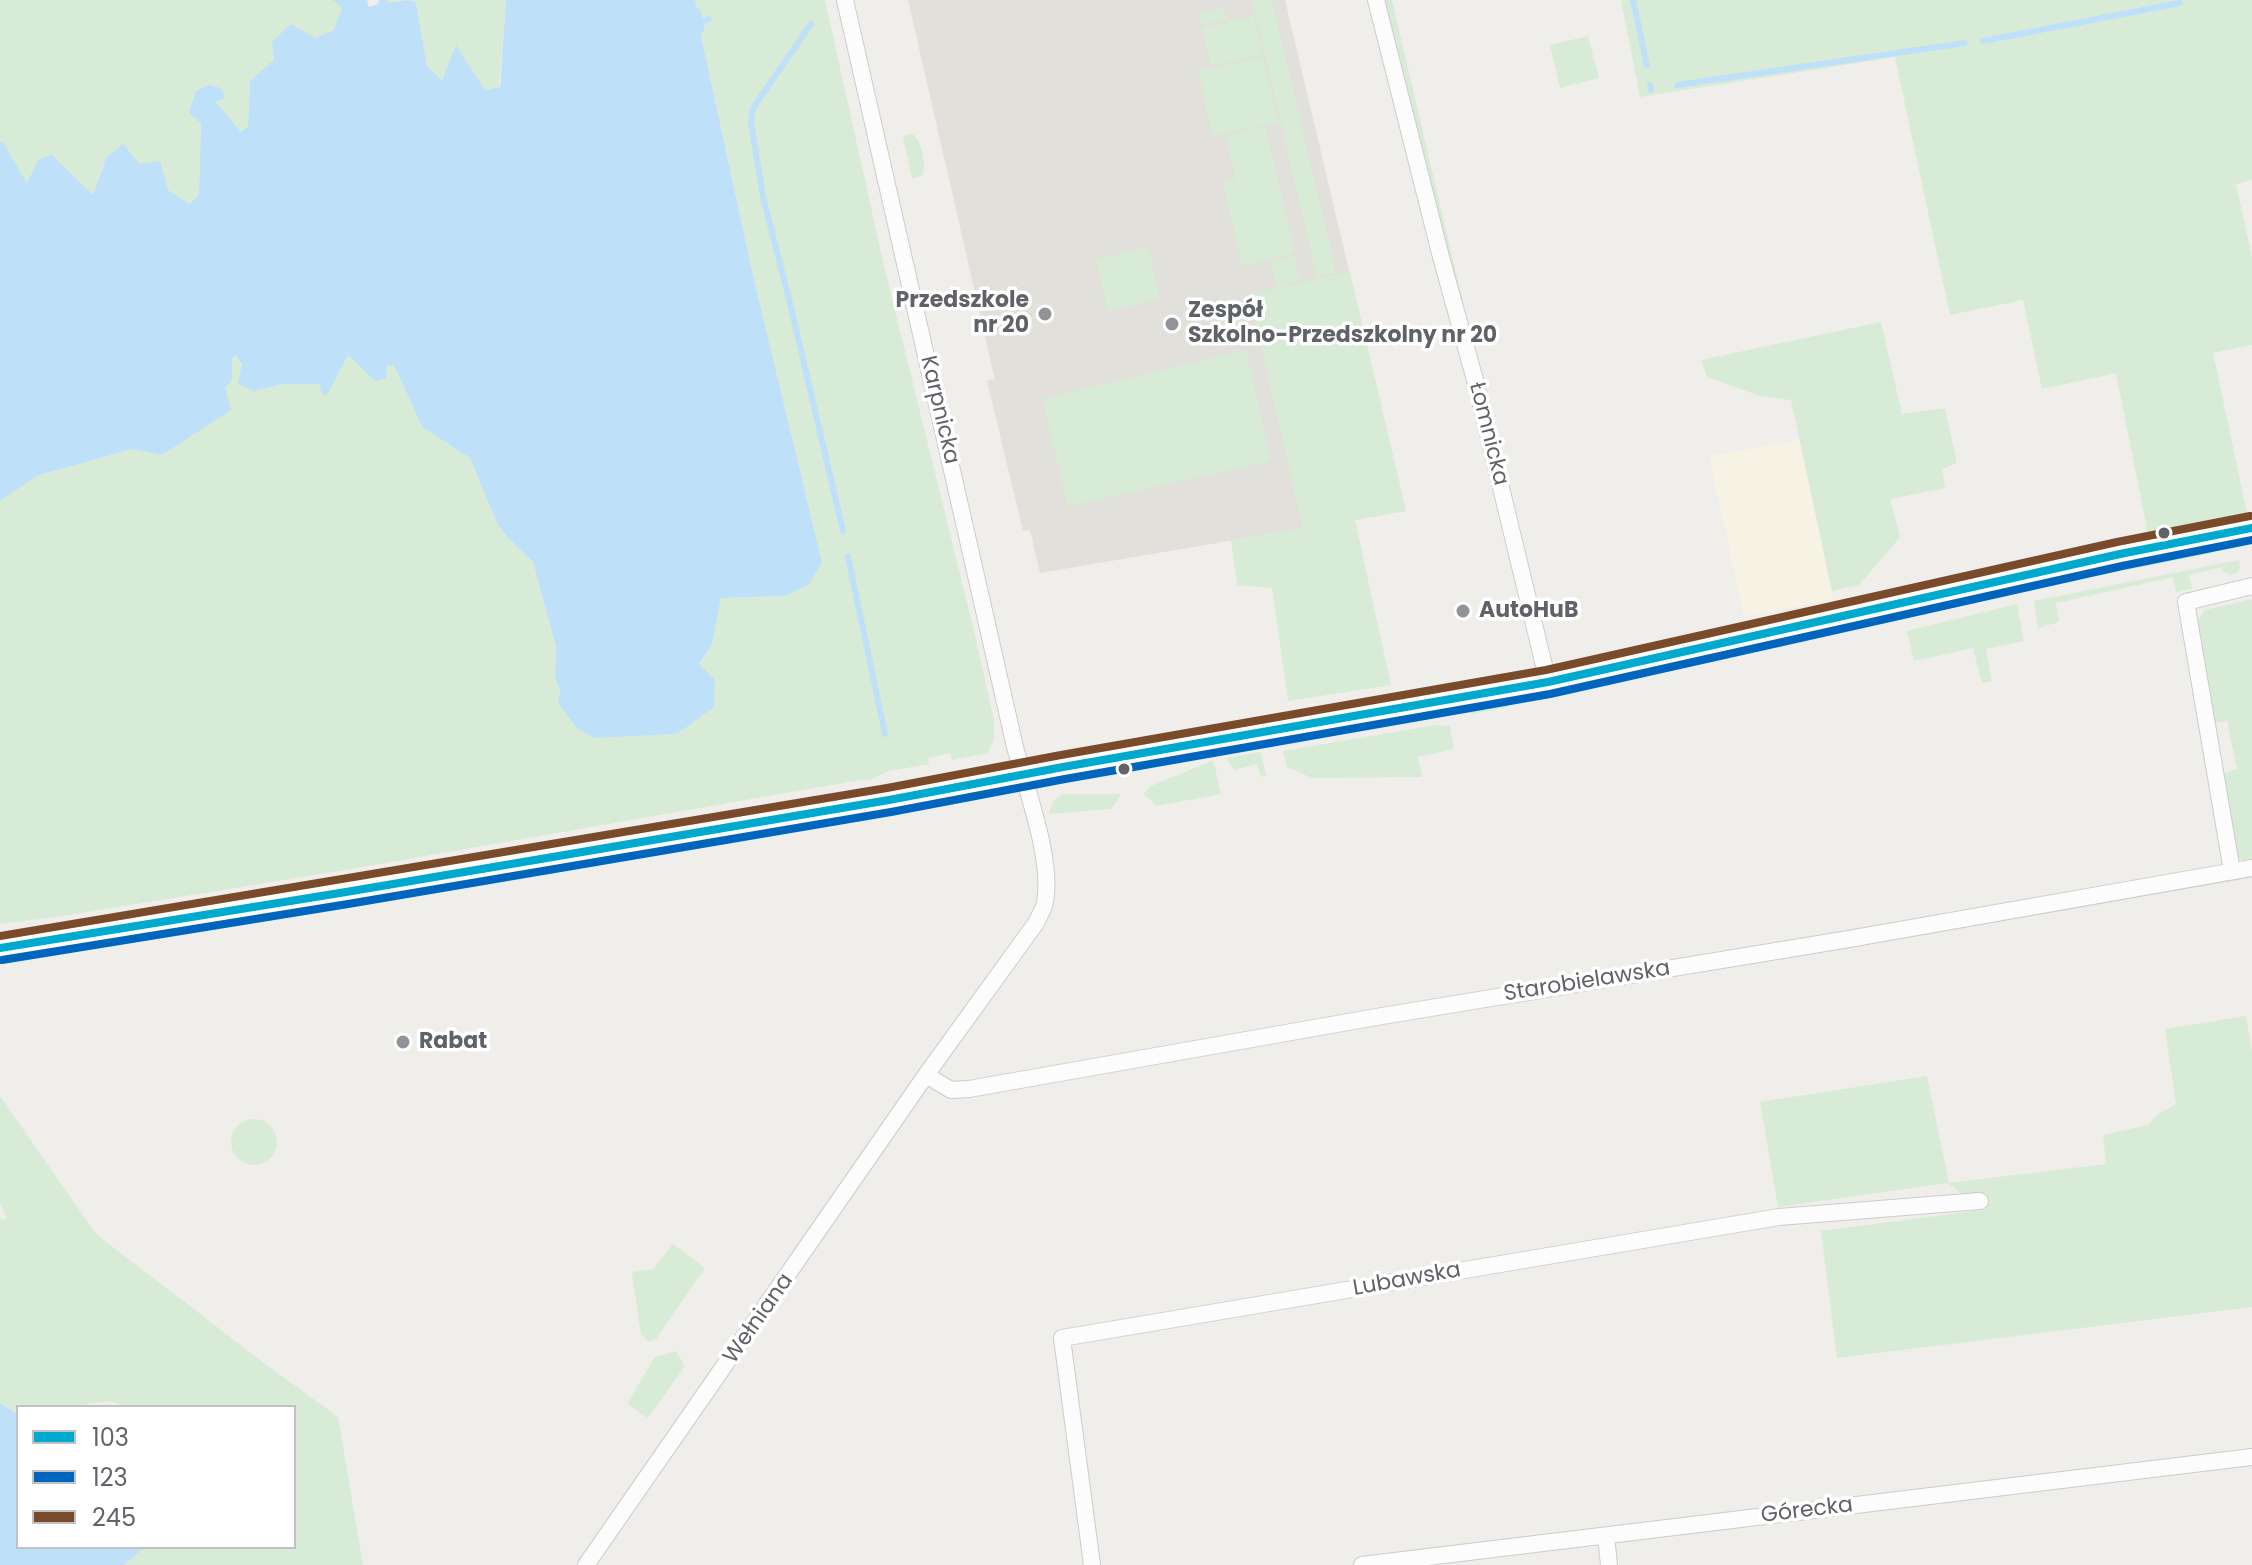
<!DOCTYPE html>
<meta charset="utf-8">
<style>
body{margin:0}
#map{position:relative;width:2252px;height:1565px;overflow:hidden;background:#efeeea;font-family:Poppins,sans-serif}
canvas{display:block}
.legend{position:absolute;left:16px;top:1405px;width:280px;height:144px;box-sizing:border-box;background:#fff;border:2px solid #bfc1c3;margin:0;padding:10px 14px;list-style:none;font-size:24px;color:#5f6368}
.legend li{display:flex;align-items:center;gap:16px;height:40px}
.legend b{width:40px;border:2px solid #bfc1c3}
</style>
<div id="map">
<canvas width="2252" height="1565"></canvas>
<ul class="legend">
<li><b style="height:10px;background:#00a9ce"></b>103</li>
<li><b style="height:10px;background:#0065bd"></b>123</li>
<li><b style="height:10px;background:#7a4b2a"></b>245</li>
</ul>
</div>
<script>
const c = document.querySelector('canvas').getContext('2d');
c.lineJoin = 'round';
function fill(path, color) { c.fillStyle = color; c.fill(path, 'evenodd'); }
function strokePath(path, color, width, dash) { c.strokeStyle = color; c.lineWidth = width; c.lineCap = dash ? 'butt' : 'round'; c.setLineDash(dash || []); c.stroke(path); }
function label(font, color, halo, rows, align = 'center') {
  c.font = font + ' Poppins,sans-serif'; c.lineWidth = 7; c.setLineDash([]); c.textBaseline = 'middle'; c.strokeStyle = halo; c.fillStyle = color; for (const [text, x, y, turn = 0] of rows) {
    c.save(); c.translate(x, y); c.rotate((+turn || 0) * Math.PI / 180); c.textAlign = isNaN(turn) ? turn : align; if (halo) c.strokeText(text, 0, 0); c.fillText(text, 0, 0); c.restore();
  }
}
const commercial = new Path2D(`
 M 1800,440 L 1833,599 L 1744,617 L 1709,456 Z`);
const education = new Path2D(`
 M 908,0 L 1285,0 L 1406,511 L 1040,573 L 1030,530 L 1023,531 L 987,381 L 994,379 L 994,376 Z`);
const green = new Path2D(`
 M 0,0 L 333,0 L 342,8 L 335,30 L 274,61 L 250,81 L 248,126 L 240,132 L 216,102 L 221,88 L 201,122 L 199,194 L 190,204 L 168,190 L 140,164 L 106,158 L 93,195 L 39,160 L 27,184 L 2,142 L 0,142 Z
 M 387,0 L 506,0 L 499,87 L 484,90 L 456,46 L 442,80 L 427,66 L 416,2 L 405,0 L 388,3 Z
 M 695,0 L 825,0 L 884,266 L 974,631 L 994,720 L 994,740 L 988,752 L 984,754 L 952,760 L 950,753 L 928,758 L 929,764 L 889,771 L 870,780 L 860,780 L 351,869 L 63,916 L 0,924 L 0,501 L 37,476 L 132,449 L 225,388 L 232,380 L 232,359 L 236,355 L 254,391 L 284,384 L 320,384 L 322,393 L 348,354 L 387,365 L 394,365 L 422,427 L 470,458 L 497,523 L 508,538 L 533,562 L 556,647 L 555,678 L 560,690 L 558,703 L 594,738 L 678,734 L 699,665 L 712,645 L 721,598 L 785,596 L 822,562 L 752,271 L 701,34 L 705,29 L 701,11 L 696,6 Z
 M 1252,0 L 1272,0 L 1336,273 L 1317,277 Z
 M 1380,0 L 1392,0 L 1481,379 Z
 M 1621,0 L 2252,0 L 2252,180 L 2236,184 L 2252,257 L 2252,345 L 2213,353 L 2247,513 L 2148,533 L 2116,373 L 2042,389 L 2023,300 L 1950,315 L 1895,57 L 1640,97 Z
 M 1224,8 L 1227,20 L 1201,25 L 1199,14 Z
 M 1254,16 L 1263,55 L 1211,66 L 1202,28 Z
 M 1588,36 L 1599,78 L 1560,88 L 1550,45 Z
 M 1263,57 L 1278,122 L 1213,136 L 1198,71 Z
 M 1265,126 L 1295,253 L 1242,266 L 1223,183 L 1236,179 L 1226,136 Z
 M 912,134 C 922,140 927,166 922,176 L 912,179 L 903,136 Z
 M 1148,247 L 1160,299 L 1108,311 L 1096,260 Z
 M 1294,256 L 1300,280 L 1276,286 L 1271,261 Z
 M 1350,272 L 1406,511 L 1355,520 L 1391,685 L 1288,701 L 1272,588 L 1237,585 L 1231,541 L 1303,528 L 1249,294 Z
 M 1881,322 L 1902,414 L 1945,408 L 1957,463 L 1942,469 L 1945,488 L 1890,499 L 1900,537 L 1859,585 L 1832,591 L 1791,400 L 1760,396 L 1707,377 L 1701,360 Z
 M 1246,350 L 1271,461 L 1068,506 L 1042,399 Z
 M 2210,546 L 2212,553 L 2031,589 L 2034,583 Z
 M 2239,560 L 2240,568 L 2237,573 L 2232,575 L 2224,572 L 2222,567 L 2189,575 L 2192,589 L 2176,592 L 2173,577 L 2056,603 L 2059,622 L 2038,628 L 2034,601 Z
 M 2252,599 L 2252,861 L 2244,862 L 2236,855 L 2224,773 L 2237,769 L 2227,721 L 2214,723 L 2197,621 L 2205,610 Z
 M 2017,604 L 2024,641 L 1986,649 L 1992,681 L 1982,683 L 1973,648 L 1914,661 L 1907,631 Z
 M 1502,702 L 1506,704 L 1507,707 L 1472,714 L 1462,708 Z
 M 1444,711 L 1450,715 L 1226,752 L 1229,748 Z
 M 1436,725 L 1450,726 L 1454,749 L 1418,757 L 1422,777 L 1312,778 L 1287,767 L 1283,751 Z
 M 1261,752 L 1266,776 L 1261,777 L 1257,764 L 1234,770 L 1227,760 L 1227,758 Z
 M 1212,761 L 1214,763 L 1221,794 L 1157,806 L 1143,794 L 1151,786 Z
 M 1063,794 L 1121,794 L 1121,795 L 1111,809 L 1049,814 C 1050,806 1054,798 1063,794 Z
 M 2246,1016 L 2252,1051 L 2252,1307 L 1837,1358 L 1821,1231 L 1981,1210 L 1948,1183 L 1778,1207 L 1760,1102 L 1927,1076 L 1949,1183 L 2106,1164 L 2103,1135 L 2148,1125 L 2158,1114 L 2176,1104 L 2165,1029 Z
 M 0,1096 L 96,1234 L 264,1363 L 338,1417 L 363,1565 L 124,1565 L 145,1547 L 294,1547 L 294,1407 L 131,1407 L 109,1401 L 66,1407 L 18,1407 L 18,1414 L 0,1403 L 0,1219 L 7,1218 L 0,1203 Z
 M231 1142a23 23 0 1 1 46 0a23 23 0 1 1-46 0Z
 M 673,1244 L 705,1268 L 656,1339 L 649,1342 L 641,1334 L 632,1274 L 633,1272 L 653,1269 Z
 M 676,1351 L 685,1366 L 648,1418 L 627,1404 L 655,1357 Z`);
const water = new Path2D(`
 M 333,0 L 367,0 L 369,7 L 378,4 L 379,0 L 387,0 L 389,3 L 406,0 L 416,2 L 427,66 L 442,80 L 456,45 L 485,90 L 500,87 L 506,0 L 695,0 L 696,6 L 701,11 L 705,29 L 701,35 L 752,271 L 822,562 L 809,584 L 785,596 L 721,598 L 712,645 L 699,664 L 715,680 L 714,707 L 677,734 L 594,738 L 577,728 L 558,703 L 560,690 L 555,678 L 556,647 L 533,562 L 508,538 L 497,523 L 470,458 L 422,427 L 394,365 L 387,365 L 386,378 L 375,381 L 348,355 L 327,395 L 322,394 L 319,384 L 284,384 L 254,391 L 238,384 L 242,365 L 236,355 L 232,359 L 232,380 L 225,388 L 231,410 L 162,455 L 132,449 L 37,476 L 0,501 L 0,142 L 2,141 L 27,183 L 39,159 L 52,155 L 93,195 L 106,158 L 123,144 L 140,164 L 160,161 L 168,190 L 190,204 L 199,194 L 201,123 L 189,113 L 196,91 L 208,85 L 221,88 L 225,98 L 216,102 L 241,132 L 248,126 L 250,81 L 274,60 L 272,42 L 291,24 L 315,38 L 334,30 L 342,8 Z
 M 0,1403 L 18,1414 L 18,1547 L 145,1547 L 124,1565 L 0,1565 Z`);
const stream = new Path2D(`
 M 1633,0 L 1647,66
 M 703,21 L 709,19
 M 811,24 L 753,108 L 751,123 L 763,197 L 789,299 L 843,531
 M 1983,41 L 2180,3
 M 1650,85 L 1651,90
 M 1677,85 L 1965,43
 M 848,557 L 885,734`);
const street = new Path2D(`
 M 1376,0 L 1441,257 L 1475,380 L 1548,682
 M 2232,871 L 2186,602 L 2252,586
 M 926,1075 L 951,1090 L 969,1089 L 1382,1016 L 1843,940 L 2252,868
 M 1606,1536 L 1609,1565
 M 586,1565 L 926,1075 L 1036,923 C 1038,918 1042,912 1044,906 C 1055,865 1026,788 1015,747 L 845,0
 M 1092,1565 L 1062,1338 L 1779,1217 L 1980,1201
 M 1362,1565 L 2252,1457`);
const secondary = new Path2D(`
 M 0,948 L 346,892 L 889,800 L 1063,767 L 1548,682 L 2120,554 L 2252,528`);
const bus1 = new Path2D(`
 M 0,948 L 346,892 L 889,800 L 1063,767 L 1548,682 L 2120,554 L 2252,528`);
const bus2 = new Path2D(`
 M 2,960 L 348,904 L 891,812 L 1065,779 L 1550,694 L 2122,566 L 2252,540`);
const bus3 = new Path2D(`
 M 0,936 L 887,788 L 1061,755 L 1546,670 L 2117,542 L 2250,516`);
const markers = [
 [1045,314,8,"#919496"],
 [1172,324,8,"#919496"],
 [2164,533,7,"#5f6368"],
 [1463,611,8,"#919496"],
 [1124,769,7,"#5f6368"],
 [403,1042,8,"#919496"]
];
const poiNames = [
 ["Przedszkole",1029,301,"right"],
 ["nr 20",1029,326,"right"],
 ["Zespół",1188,311],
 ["Szkolno-Przedszkolny nr 20",1188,336],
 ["AutoHuB",1479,611],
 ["Rabat",419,1042]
];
const streetNames = [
 ["Karpnicka",939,410,77],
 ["Łomnicka",1488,434,76],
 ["Starobielawska",1587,982,-9],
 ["Lubawska",1407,1280,-10],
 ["Wełniana",759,1319,-55],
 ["Górecka",1807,1511,-7]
];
fill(commercial, '#f7f3e4');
fill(education, '#e2e0da');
fill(green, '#d8ebd6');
fill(water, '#bfe0f9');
strokePath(stream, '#bfe0f9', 6);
strokePath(street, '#cbcccc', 18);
strokePath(secondary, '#cacacb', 24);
strokePath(street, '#fdfcfc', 16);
strokePath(secondary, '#fdfcfc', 22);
strokePath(bus1, '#00a9ce', 8);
strokePath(bus2, '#0065bd', 8);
strokePath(bus3, '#7a4b2a', 8);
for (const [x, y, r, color] of markers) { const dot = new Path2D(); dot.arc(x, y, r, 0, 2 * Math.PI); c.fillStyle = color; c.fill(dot); strokePath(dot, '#fff', 3); }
label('bold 22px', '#5f6368', '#fff', poiNames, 'left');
label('22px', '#5f6368', '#fff', streetNames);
</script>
